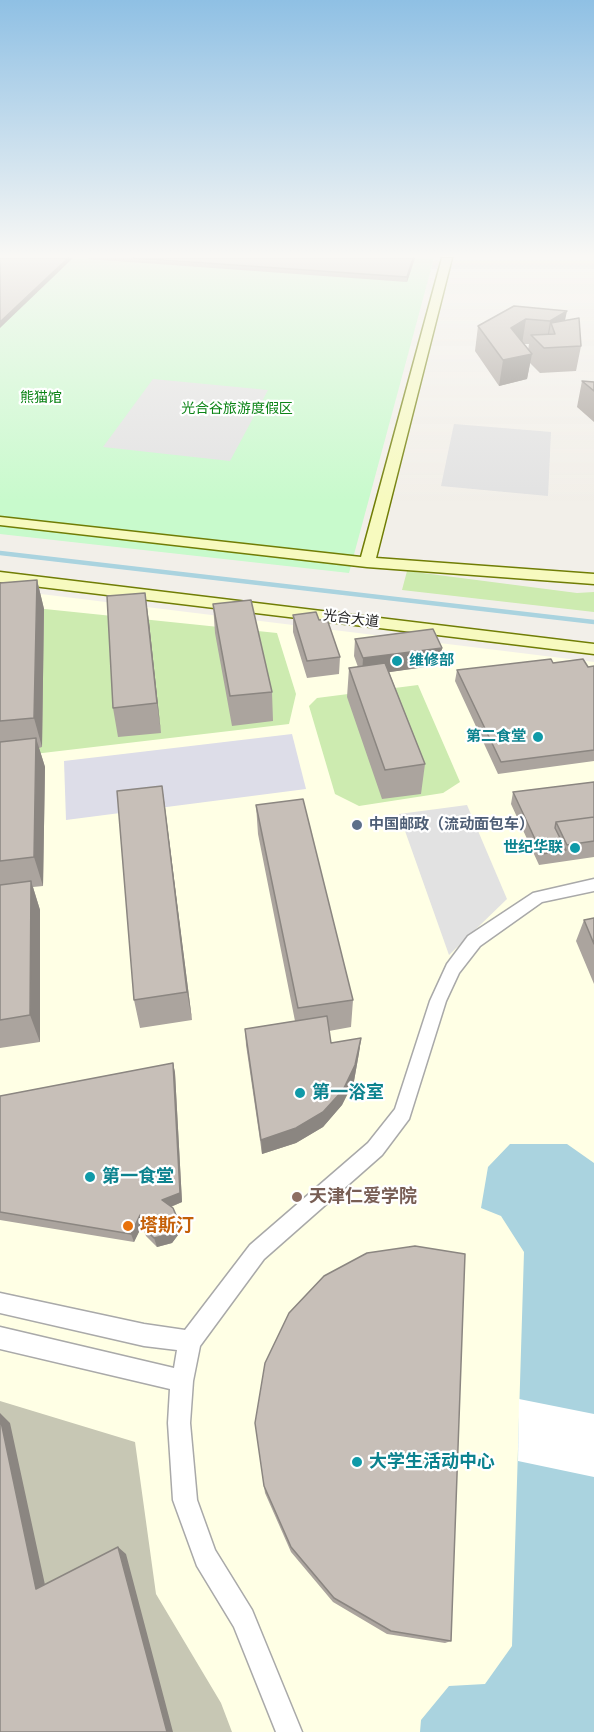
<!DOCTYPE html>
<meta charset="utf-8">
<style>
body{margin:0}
canvas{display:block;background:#f2efe9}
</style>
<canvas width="594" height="1732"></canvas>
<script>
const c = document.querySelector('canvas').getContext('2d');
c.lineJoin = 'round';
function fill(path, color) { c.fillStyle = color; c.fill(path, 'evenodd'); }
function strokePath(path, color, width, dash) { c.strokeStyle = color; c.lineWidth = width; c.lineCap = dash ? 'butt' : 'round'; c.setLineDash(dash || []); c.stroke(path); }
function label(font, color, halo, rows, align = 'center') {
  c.font = font + ' Rubik,"Noto Sans SC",sans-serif'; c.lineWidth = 4.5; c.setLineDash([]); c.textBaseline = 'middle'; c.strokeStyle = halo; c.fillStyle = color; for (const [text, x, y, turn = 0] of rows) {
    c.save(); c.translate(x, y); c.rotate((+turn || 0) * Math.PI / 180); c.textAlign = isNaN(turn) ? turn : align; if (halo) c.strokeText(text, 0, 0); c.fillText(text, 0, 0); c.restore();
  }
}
const education = new Path2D(`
 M 0,589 L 594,662 L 594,1732 L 0,1732 Z`);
const construction = new Path2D(`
 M 0,1401 L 135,1442 L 156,1594 L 221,1703 L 232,1732 L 0,1732 Z`);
const grass = new Path2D(`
 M 407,571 L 577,593 L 594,592 L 594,612 L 402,590 Z
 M 6,605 L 277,633 L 296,694 L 289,724 L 0,758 Z
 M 418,685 L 460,782 L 443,793 L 359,806 L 335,794 L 309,706 L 317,698 Z`);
const park = new Path2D(`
 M 0,258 L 434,258 L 349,573 L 0,534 Z`);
const parking = new Path2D(`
 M 153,379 L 268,390 L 230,461 L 103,447 Z
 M 454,424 L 551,432 L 548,496 L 441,486 Z
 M 467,805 L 507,899 L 449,955 L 399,814 Z`);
const plaza = new Path2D(`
 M 292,734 L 306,789 L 66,820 L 64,761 Z`);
const water = new Path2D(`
 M 510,1144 L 567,1144 L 594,1163 L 594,1732 L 420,1732 L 421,1720 L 449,1686 L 485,1684 L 512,1646 L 524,1252 L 501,1216 L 481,1208 L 488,1167 Z`);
const pier = new Path2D(`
 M 519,1399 L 594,1414 L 594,1477 L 518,1461 Z`);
const stream = new Path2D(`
 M 0,553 L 594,622`);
const street = new Path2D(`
 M 594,879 L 594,891 L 542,902 L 480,946 L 459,973 L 446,1001 L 409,1119 L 382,1155 L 264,1259 L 200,1346 L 193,1381 L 190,1423 L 197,1500 L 215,1550 L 252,1610 L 302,1732 L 276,1732 L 234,1627 L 197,1566 L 173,1500 L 168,1423 L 170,1389 L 0,1349 L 0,1327 L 174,1368 L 177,1350 L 144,1346 L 0,1313 L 0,1293 L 144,1324 L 185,1330 L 250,1245 L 368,1143 L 395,1109 L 430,1001 L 447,964 L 468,936 L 533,893 Z`);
const secondary = new Path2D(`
 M 442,258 L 452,258 L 376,558 L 594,574 L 594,584 L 367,567 L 0,525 L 0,517 L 361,557 Z
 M 0,572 L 594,644 L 594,654 L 0,582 Z`);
const wall = new Path2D(`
 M 88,258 L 415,258 L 407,282 L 88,259 Z
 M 514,306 L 565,321 L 581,346 L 576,371 L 540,373 L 530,363 L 527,379 L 499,386 L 475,351 L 478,326 ZM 523,344 L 529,344 L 528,350 Z
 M 582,381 L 594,382 L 594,422 L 577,407 Z
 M 37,580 L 44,609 L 42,747 L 39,748 L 45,767 L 43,886 L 33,887 L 40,910 L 40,1042 L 0,1048 L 0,583 Z
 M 213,604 L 272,692 L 273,721 L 232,726 L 215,633 Z
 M 293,615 L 319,620 L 340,657 L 339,674 L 307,678 L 293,632 Z
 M 149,622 L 161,733 L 118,737 L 113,708 Z
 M 355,639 L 442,648 L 440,665 L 389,672 L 425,764 L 421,794 L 382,799 L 347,697 L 349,668 L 358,667 L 354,656 Z
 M 553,663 L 588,667 L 594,666 L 594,761 L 498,774 L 455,681 L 457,670 Z
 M 594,782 L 594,857 L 539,865 L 511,804 L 513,792 Z
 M 162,786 L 192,1020 L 140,1028 L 134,1000 Z
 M 256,805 L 353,1000 L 351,1027 L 329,1031 L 331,1043 L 361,1038 L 359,1053 L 354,1081 L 342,1105 L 323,1127 L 296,1143 L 262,1154 L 246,1045 L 245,1029 L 295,1021 L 258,834 Z
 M 594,918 L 594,984 L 576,941 L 584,920 Z
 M 173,1063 L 175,1073 L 182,1202 L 171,1207 L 179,1222 L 181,1231 L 172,1243 L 157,1247 L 146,1236 L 142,1225 L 134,1242 L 0,1220 L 0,1096 Z
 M 264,1486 L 451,1641 L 445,1643 L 387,1634 L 333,1602 L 291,1552 L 265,1493 Z`);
const shadedWall = new Path2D(`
 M 68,258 L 73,258 L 0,328 L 0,322 Z
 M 413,258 L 415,258 L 407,282 L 407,277 Z
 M 567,311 L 562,335 L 555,334 L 551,323 L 547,345 L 546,346 L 550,321 Z
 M 526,319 L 522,344 L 511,328 Z
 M 532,354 L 527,379 L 499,386 L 503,360 Z
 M 37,580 L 44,609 L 42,747 L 34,718 Z
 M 145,593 L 149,622 L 161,733 L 157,703 Z
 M 442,648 L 440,665 L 362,676 L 363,658 Z
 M 36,738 L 45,767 L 43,886 L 34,857 Z
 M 162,786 L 166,815 L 192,1020 L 187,992 Z
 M 31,881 L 40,910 L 40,1042 L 30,1015 Z
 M 361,1038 L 359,1053 L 354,1081 L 342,1105 L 323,1127 L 296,1143 L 262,1154 L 261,1140 Z
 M 173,1063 L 175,1073 L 182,1202 L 165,1209 L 162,1200 Z
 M 140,1215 L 143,1224 L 134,1242 L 131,1234 Z
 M 179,1222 L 181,1231 L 172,1243 L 157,1247 L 154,1238 Z
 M 0,1413 L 10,1423 L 47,1594 L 36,1589 L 0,1417 Z
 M 118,1547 L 126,1554 L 173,1732 L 167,1732 Z`);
const building = new Path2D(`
 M 0,258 L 68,258 L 0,322 Z
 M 134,258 L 413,258 L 407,277 Z
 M 514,306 L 567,311 L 550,321 L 526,319 L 511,328 L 532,354 L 503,360 L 478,326 Z
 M 579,318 L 581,346 L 544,348 L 531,335 L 555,334 L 551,323 Z
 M 582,381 L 594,382 L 594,391 Z
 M 37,580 L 34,718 L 0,721 L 0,583 Z
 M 145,593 L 157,703 L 113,708 L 107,596 Z
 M 251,600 L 272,692 L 230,696 L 213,604 Z
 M 316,612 L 319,620 L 327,619 L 340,657 L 307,661 L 293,615 Z
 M 433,629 L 442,648 L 363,658 L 355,639 Z
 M 551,659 L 553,663 L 583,659 L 588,667 L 594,666 L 594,750 L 501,762 L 457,670 Z
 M 385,663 L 425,764 L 385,770 L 349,668 Z
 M 36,738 L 34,857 L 0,861 L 0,742 Z
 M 594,782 L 594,817 L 556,822 L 555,828 L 566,850 L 542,854 L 513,792 Z
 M 162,786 L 187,992 L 134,1000 L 117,791 Z
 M 303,799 L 353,1000 L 298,1008 L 256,805 Z
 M 594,817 L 594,841 L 567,845 L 556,822 Z
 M 31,881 L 30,1015 L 0,1020 L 0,885 Z
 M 594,918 L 594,944 L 584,920 Z
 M 327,1016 L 331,1043 L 361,1038 L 355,1065 L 343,1090 L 323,1112 L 296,1128 L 261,1140 L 245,1029 Z
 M 173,1063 L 180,1193 L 162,1200 L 173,1208 L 179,1222 L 170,1234 L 154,1238 L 143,1227 L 140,1215 L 131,1234 L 0,1212 L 0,1096 Z
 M 415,1246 L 465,1254 L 451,1641 L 391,1631 L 334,1598 L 291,1547 L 264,1486 L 255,1423 L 265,1363 L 289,1313 L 324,1276 L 367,1253 Z
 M 0,1417 L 36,1589 L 118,1547 L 167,1732 L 0,1732 Z`);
const markers = [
 [397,661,6,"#0f9aa8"],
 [538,737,6,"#0f9aa8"],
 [357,825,6,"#5c6f8a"],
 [575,848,6,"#0f9aa8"],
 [300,1093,6,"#0f9aa8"],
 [90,1177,6,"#0f9aa8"],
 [297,1197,6,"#8d6e63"],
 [128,1226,6,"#e8710a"],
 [357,1462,6,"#0f9aa8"]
];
const farParknames = [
 ["熊猫馆",41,398],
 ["光合谷旅游度假区",237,409]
];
const farStreetnames = [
 ["光合大道",351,619,7]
];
const cultureNames = [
 ["维修部",409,661,"left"],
 ["第二食堂",526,737],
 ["世纪华联",563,848]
];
const serviceNames = [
 ["中国邮政（流动面包车）",369,825]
];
const nearCulturenames = [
 ["第一浴室",312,1093],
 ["第一食堂",102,1177],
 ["大学生活动中心",369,1462]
];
const nearEducationnames = [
 ["天津仁爱学院",309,1197]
];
const nearFoodnames = [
 ["塔斯汀",140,1226]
];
fill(education, '#ffffe5');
fill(construction, '#c7c7b4');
fill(grass, '#cdebb0');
fill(park, '#c8facc');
fill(parking, '#e2e2e2');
fill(plaza, '#dddde8');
fill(water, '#aad3df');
fill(pier, '#fff');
strokePath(stream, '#aad3df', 4.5);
strokePath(street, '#a9a9a9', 3);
strokePath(secondary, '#707d05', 3);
fill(street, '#fff');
fill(secondary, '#f7fabf');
fill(wall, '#aba49e');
fill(shadedWall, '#8b8681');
fill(building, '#c7bfb8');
strokePath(building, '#8b8681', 1.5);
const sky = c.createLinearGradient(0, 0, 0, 501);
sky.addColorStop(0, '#8fc0e4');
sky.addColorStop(0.51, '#f9f8f5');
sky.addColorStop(1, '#f9f8f500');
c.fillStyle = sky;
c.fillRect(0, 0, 594, 501);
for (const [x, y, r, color] of markers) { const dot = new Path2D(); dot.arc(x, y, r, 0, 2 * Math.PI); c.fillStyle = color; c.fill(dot); strokePath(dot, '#fff', 2); }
label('14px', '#0c8416', '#fff', farParknames);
label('14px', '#222', '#fff', farStreetnames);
label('bold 15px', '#0d838f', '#fff', cultureNames, 'right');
label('bold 15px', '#4e5e75', '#fff', serviceNames, 'left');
label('bold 18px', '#0d838f', '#fff', nearCulturenames, 'left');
label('bold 18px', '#785e54', '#fff', nearEducationnames, 'left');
label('bold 18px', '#c56008', '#fff', nearFoodnames, 'left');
</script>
